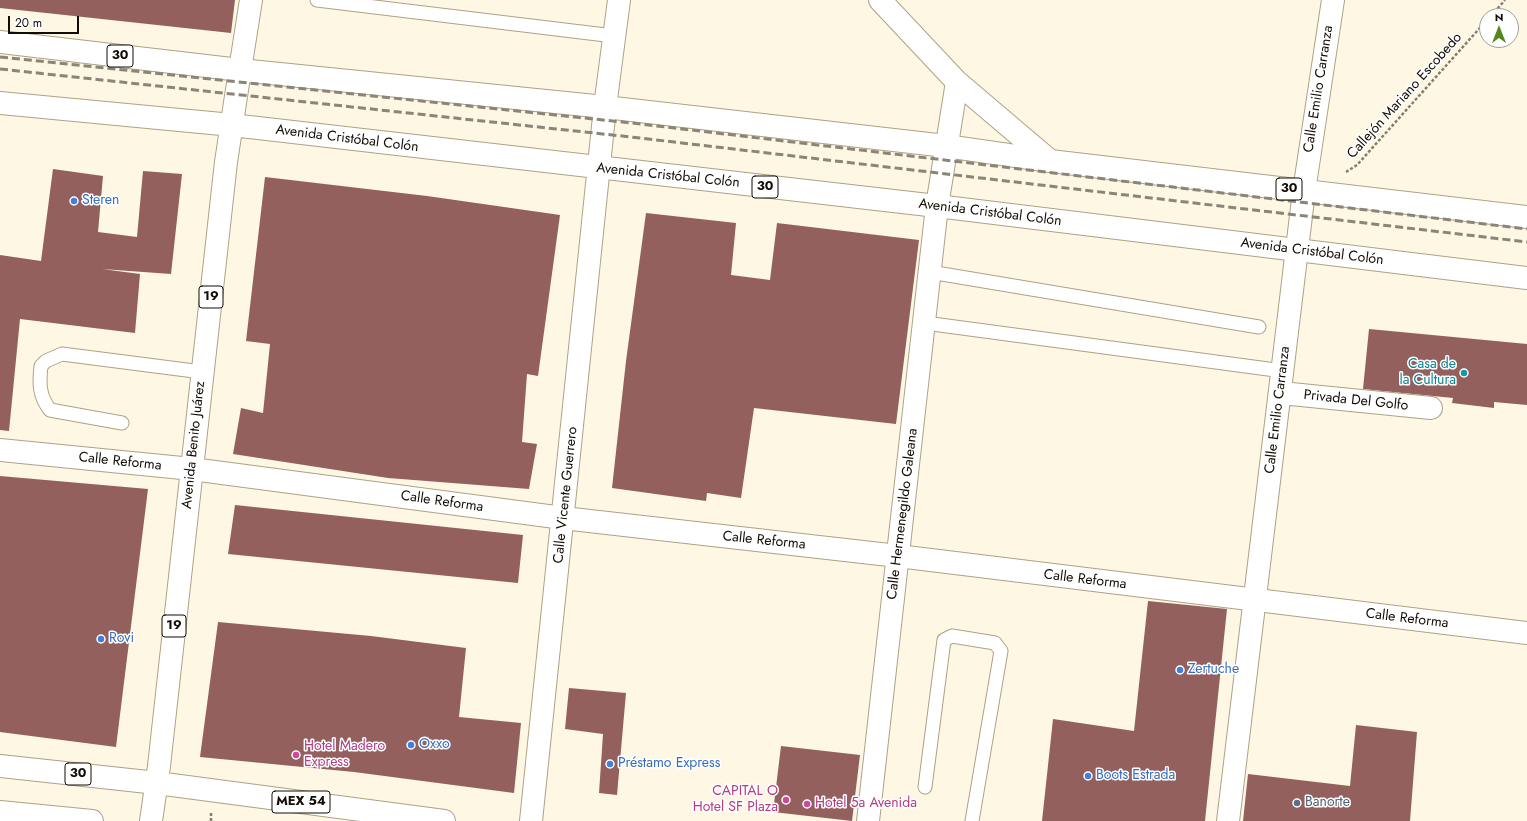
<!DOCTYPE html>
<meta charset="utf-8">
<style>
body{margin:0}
#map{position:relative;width:1527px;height:821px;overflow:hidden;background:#fef7e4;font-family:Jost,sans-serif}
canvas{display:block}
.north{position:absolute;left:1479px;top:8px;width:40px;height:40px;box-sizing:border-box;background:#fff;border:1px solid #a09e9b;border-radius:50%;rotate:0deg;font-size:11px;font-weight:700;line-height:16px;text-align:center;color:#110c04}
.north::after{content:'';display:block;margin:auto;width:14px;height:18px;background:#54881f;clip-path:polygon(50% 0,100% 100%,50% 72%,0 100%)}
.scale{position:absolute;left:8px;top:16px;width:71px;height:18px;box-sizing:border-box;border:2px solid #110c04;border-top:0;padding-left:5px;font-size:12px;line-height:14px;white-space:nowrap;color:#110c04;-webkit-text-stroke:3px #fff;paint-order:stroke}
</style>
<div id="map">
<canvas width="1527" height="821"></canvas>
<div class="north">N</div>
<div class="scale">20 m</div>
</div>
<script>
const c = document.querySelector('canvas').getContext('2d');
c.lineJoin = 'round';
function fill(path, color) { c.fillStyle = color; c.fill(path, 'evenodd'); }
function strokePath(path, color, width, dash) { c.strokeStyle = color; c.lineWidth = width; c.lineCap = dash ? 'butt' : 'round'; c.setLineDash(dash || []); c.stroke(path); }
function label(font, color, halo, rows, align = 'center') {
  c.font = font + ' Jost,sans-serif'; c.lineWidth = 3; c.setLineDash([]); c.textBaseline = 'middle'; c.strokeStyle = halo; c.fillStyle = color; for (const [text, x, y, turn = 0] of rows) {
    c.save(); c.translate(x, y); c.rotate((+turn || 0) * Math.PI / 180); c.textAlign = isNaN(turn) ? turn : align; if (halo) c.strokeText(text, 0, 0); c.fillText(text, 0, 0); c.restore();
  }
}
const building = new Path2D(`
 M 0,0 L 235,0 L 231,33 L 0,8 Z
 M 53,169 L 103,176 L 98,232 L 137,237 L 143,171 L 182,174 L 171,274 L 102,269 L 140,274 L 135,333 L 20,319 L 9,431 L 0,430 L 0,255 L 41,261 Z
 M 265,177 L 427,196 L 560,215 L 538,376 L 527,374 L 522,442 L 537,444 L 529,489 L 388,478 L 233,454 L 241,408 L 263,413 L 270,344 L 246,341 Z
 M 646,213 L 736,223 L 731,275 L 770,280 L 777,223 L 919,240 L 896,424 L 754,408 L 741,498 L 707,493 L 706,501 L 612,488 L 626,361 Z
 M 1369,329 L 1527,344 L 1527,405 L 1494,402 L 1494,408 L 1452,403 L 1453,398 L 1363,389 Z
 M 0,476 L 148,489 L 116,747 L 0,732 Z
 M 235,505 L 523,535 L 518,583 L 228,554 Z
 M 1148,601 L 1227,609 L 1205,821 L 1042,821 L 1053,719 L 1134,731 Z
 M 218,622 L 371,636 L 466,648 L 459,717 L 521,723 L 514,793 L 354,772 L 200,757 Z
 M 569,688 L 626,693 L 617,795 L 599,793 L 603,734 L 565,729 Z
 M 1356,725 L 1417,732 L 1410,821 L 1243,821 L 1248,774 L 1350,786 Z
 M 781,746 L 860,755 L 852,821 L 773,812 Z`);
const path = new Path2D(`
 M 1491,16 L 1505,0
 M 1346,172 L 1357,165 L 1487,20
 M 211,821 L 211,813`);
const lane = new Path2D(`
 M 317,0 L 614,36
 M 930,272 L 1259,327
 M 925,323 L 1283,371
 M 122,423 L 50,410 C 39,396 39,383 41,366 L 46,361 L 62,354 L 202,372
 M 925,787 L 944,640 L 952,636 L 995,643 L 1001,651 L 972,821`);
const street = new Path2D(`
 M 240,70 L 251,0
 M 1281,393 L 1431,408
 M 868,821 L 937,206
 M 1228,821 L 1304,191 L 1333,0`);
const secondary = new Path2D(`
 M 880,0 L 957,82 L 1050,161
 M 937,206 L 957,82
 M 0,450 L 192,469 L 563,518 L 898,556 L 1527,633
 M 531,821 L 605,107 L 619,0`);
const primary = new Path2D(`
 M 0,42 L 240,70 L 605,107 L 946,146 L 1050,161 L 1527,217
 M 0,103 L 232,125 L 937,206 L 1527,278
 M 0,766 L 157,783 L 444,821
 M 0,812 L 92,821
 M 151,821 L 159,766 L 226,162 L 240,70`);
const rail = new Path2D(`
 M 0,57 L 632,123 L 1527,229
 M 0,69 L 631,137 L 1527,242`);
const markers = [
 [74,201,4,"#3f7fe0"],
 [1464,373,4,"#0f9aa8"],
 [101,639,4,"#3f7fe0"],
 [1180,670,4,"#3f7fe0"],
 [411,745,4,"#3f7fe0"],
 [296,755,4,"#d1479c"],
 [610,764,4,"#3f7fe0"],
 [1088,776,4,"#3f7fe0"],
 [786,800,4,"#d1479c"],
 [1297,803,4,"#5c6f8a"],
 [807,804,4,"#d1479c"]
];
const shields = [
 [120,56,26],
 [765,187,26],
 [1289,189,26],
 [211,297,24],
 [174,626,24],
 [78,774,26],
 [301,802,58]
];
const shieldNames = [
 ["30",120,56],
 ["30",765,187],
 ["30",1289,189],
 ["19",211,297],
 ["19",174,626],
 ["30",78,774],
 ["MEX 54",301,802]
];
const streetNames = [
 ["Calle Emilio Carranza",1319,89,-81],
 ["Callejón Mariano Escobedo",1405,96,-48],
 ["Avenida Cristóbal Colón",347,139,7],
 ["Avenida Cristóbal Colón",668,176,6],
 ["Avenida Cristóbal Colón",990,213,7],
 ["Avenida Cristóbal Colón",1312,252,7],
 ["Privada Del Golfo",1356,401,6],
 ["Calle Emilio Carranza",1278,410,-83],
 ["Avenida Benito Juárez",194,445,-84],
 ["Calle Reforma",120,462,6],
 ["Calle Vicente Guerrero",566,495,-84],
 ["Calle Reforma",442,502,8],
 ["Calle Hermenegildo Galeana",903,514,-83],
 ["Calle Reforma",764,541,6],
 ["Calle Reforma",1085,580,7],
 ["Calle Reforma",1407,619,7]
];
const shopNames = [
 ["Steren",82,201],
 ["Rovi",109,639],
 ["Zertuche",1188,670],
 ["Oxxo",419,745],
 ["Préstamo Express",618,764],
 ["Boots Estrada",1096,776]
];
const cultureNames = [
 ["Casa de",1456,365],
 ["la Cultura",1456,381]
];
const hotelNames = [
 ["Hotel Madero",304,747],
 ["Express",304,763],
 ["CAPITAL O",778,792,"right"],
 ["Hotel SF Plaza",778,808,"right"],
 ["Hotel 5a Avenida",815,804]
];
const serviceNames = [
 ["Banorte",1305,803]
];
fill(building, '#94605e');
strokePath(lane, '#ada285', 15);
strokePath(street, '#ada285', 24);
strokePath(secondary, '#ada285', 24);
strokePath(primary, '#ada285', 24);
strokePath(path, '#837d70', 2.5, [3, 2]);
strokePath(lane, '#fff', 13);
strokePath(street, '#fff', 22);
strokePath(secondary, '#fff', 22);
strokePath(primary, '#fff', 22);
strokePath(rail, '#8b8577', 3, [8, 4]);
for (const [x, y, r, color] of markers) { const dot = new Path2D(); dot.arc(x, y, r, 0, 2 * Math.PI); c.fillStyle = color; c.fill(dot); strokePath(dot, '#fff', 1.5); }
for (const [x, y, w] of shields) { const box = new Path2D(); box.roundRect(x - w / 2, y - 11, w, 22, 3); c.fillStyle = '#fff'; c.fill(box); strokePath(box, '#110c04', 1); }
label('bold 13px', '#110c04', null, shieldNames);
label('14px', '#110c04', '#fff', streetNames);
label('14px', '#366cbe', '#fff', shopNames, 'left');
label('14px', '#0d838f', '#fff', cultureNames, 'right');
label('14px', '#b23c85', '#fff', hotelNames, 'left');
label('14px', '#4e5e75', '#fff', serviceNames, 'left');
</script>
